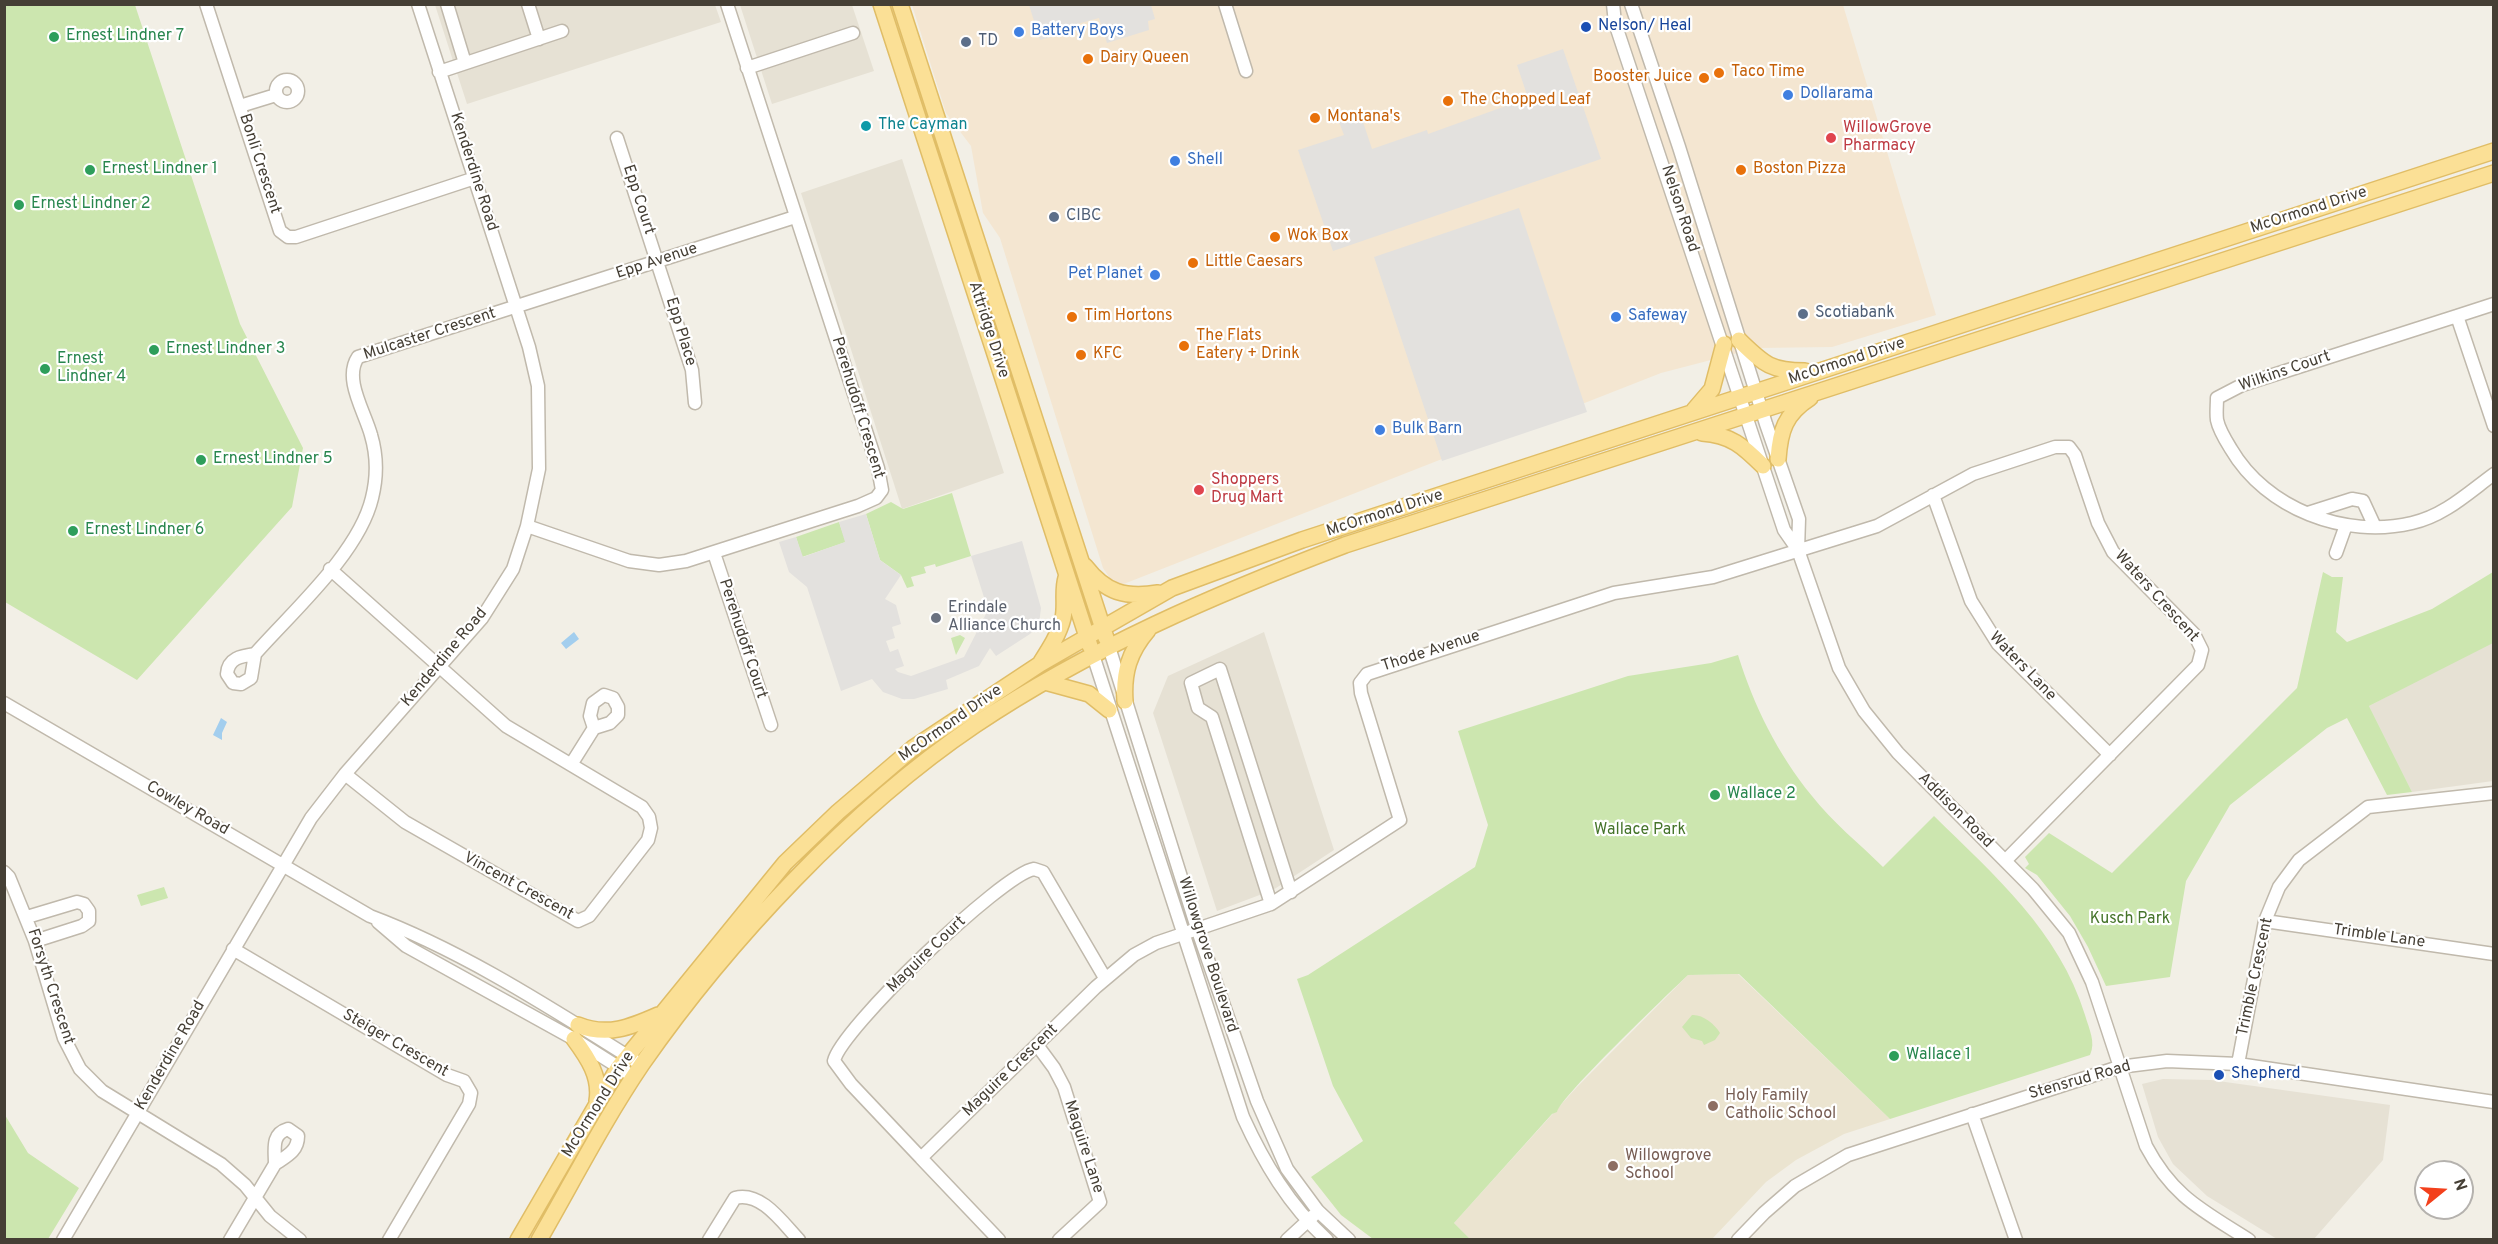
<!DOCTYPE html>
<style>
body{margin:0}
#map{position:relative;width:2498px;height:1244px;overflow:hidden;background:#f2efe6;font-family:Overpass,sans-serif}
canvas{display:block}
.frame{position:absolute;inset:0;border:6px solid #453f35;pointer-events:none}
.north{position:absolute;left:2414px;top:1160px;width:60px;height:60px;box-sizing:border-box;background:#fff;border:2px solid #b5b2ae;border-radius:50%;rotate:72deg;font-size:16px;font-weight:700;line-height:24px;text-align:center;color:#453f35}
.north::after{content:'';display:block;margin:auto;width:21px;height:27px;background:#f3401c;clip-path:polygon(50% 0,100% 100%,50% 72%,0 100%)}
</style>
<div id="map">
<canvas width="2498" height="1244"></canvas>
<div class="frame"></div>
<div class="north">N</div>
</div>
<script>
const c = document.querySelector('canvas').getContext('2d');
c.lineJoin = 'round';
function fill(path, color) { c.fillStyle = color; c.fill(path, 'evenodd'); }
function strokePath(path, color, width, dash) { c.strokeStyle = color; c.lineWidth = width; c.lineCap = dash ? 'butt' : 'round'; c.setLineDash(dash || []); c.stroke(path); }
function label(font, color, halo, rows, align = 'center') {
  c.font = font + ' Overpass,sans-serif'; c.lineWidth = 4.5; c.setLineDash([]); c.textBaseline = 'middle'; c.strokeStyle = halo; c.fillStyle = color; for (const [text, x, y, turn = 0] of rows) {
    c.save(); c.translate(x, y); c.rotate((+turn || 0) * Math.PI / 180); c.textAlign = isNaN(turn) ? turn : align; if (halo) c.strokeText(text, 0, 0); c.fillText(text, 0, 0); c.restore();
  }
}
const residential = new Path2D(`
 M 435,5 L 715,5 L 721,22 L 467,104 Z
 M 740,5 L 852,5 L 874,71 L 772,104 Z
 M 902,159 L 1004,473 L 902,509 L 801,193 Z
 M 1264,632 L 1334,850 L 1273,890 L 1217,911 L 1153,713 L 1168,676 Z
 M 2488,643 L 2493,643 L 2493,781 L 2412,792 L 2369,706 Z
 M 2163,1079 L 2211,1080 L 2390,1105 L 2383,1160 L 2314,1239 L 2277,1239 L 2207,1196 L 2173,1164 L 2158,1137 L 2142,1084 Z`);
const commercial = new Path2D(`
 M 912,5 L 1843,5 L 1936,315 L 1832,347 L 1757,348 L 1661,373 L 1116,587 L 1103,568 L 1000,238 L 983,213 L 971,146 L 946,113 Z`);
const education = new Path2D(`
 M 1738,974 L 1890,1119 L 1844,1134 L 1796,1160 L 1766,1182 L 1712,1239 L 1470,1239 L 1454,1223 L 1577,1087 L 1688,975 Z`);
const green = new Path2D(`
 M 4,5 L 135,5 L 240,324 L 303,448 L 292,507 L 137,680 L 5,602 Z
 M 952,493 L 971,556 L 936,567 L 935,564 L 924,567 L 926,573 L 911,577 L 914,586 L 907,588 L 901,575 L 880,560 L 866,514 L 891,502 L 903,509 Z
 M 839,522 L 846,542 L 802,557 L 796,537 Z
 M 2323,572 L 2332,577 L 2343,577 L 2336,632 L 2347,642 L 2432,609 L 2493,572 L 2493,643 L 2369,706 L 2412,792 L 2387,795 L 2347,718 L 2327,728 L 2230,805 L 2186,881 L 2170,977 L 2106,986 L 2088,947 L 2070,916 L 2037,875 L 2025,868 L 2029,864 L 2025,857 L 2049,833 L 2112,873 L 2297,688 Z
 M 960,635 L 965,638 L 956,655 L 951,638 Z
 M 1738,655 C 1754,706 1777,753 1812,796 C 1832,822 1860,844 1883,867 L 1934,816 C 1995,876 2059,931 2085,1015 C 2089,1029 2096,1042 2090,1055 L 1890,1119 L 1739,974 L 1688,975 C 1668,994 1561,1096 1557,1112 L 1552,1114 L 1454,1223 L 1470,1239 L 1373,1239 L 1341,1215 L 1311,1177 L 1363,1141 L 1333,1086 L 1297,979 L 1308,975 L 1475,867 L 1488,825 L 1458,731 L 1628,676 L 1711,663 Z
 M 164,887 L 168,898 L 141,906 L 137,895 Z
 M 1692,1015 C 1702,1014 1715,1024 1720,1033 L 1715,1040 L 1704,1045 L 1702,1041 L 1691,1038 L 1682,1027 Z
 M 5,1115 L 28,1153 L 79,1188 L 48,1239 L 5,1239 Z`);
const parking = new Path2D(`
 M 1029,5 L 1151,5 L 1155,19 L 1148,21 L 1149,30 L 1107,43 L 1099,18 L 1077,24 L 1079,30 L 1040,40 Z
 M 1563,49 L 1601,159 L 1333,251 L 1298,150 L 1344,135 L 1336,114 L 1359,110 L 1372,149 L 1427,130 L 1428,134 L 1528,98 L 1517,65 Z
 M 1519,208 L 1587,412 L 1442,461 L 1374,257 Z
 M 866,514 L 880,560 L 901,575 L 885,599 L 896,605 L 901,624 L 892,627 L 895,638 L 886,641 L 890,652 L 898,649 L 904,666 L 895,669 L 898,672 L 911,676 L 964,657 L 988,610 L 971,556 L 1022,541 L 1041,608 L 1039,624 L 1030,634 L 996,656 L 990,648 L 979,666 L 946,680 L 948,689 L 914,699 L 902,699 L 883,692 L 872,679 L 841,691 L 807,587 L 789,572 L 779,542 L 796,537 L 803,557 L 845,542 L 839,522 Z`);
const water = new Path2D(`
 M 574,632 L 579,639 L 566,649 L 561,643 Z
 M 221,718 L 227,722 L 222,733 L 222,740 L 213,735 Z`);
const minor = new Path2D(`
 M 206,4 L 280,231 L 288,237 L 296,237 L 475,178
 M 447,4 L 465,63
 M 528,4 L 539,39
 M 1225,4 L 1246,71
 M 1613,4 L 1615,23 L 1784,530 L 1798,550 L 1839,668 L 1864,711 L 1898,753 L 2033,889 L 2069,933 L 2092,982 L 2146,1146 C 2173,1197 2202,1210 2249,1240
 M 1631,4 L 1679,147 L 1766,424 L 1799,519 L 1798,550
 M 747,68 L 853,33
 M 439,72 L 562,31
 M276 91a11 11 0 1 1 22 0a11 11 0 1 1-22 0Z
 M 240,106 L 276,95
 M 617,138 L 692,370 L 695,403
 M 2494,304 L 2457,316 L 2494,426
 M 2457,316 L 2242,385 L 2217,398 C 2217,405 2216,413 2217,420 C 2219,430 2226,441 2231,449 C 2266,509 2345,539 2412,523 C 2444,516 2468,493 2494,474
 M 1933,495 L 1971,601 L 1998,644 L 2110,755
 M 2308,513 L 2352,499 L 2363,501 L 2375,527
 M 527,526 L 629,561 L 659,565 L 686,561 L 858,506 L 876,498 L 882,490 L 878,468 L 727,4
 M 714,553 L 771,725
 M 2336,553 L 2346,525
 M 330,569 L 506,726 L 642,807 L 649,817 L 651,828 L 648,840 L 589,916 L 578,921 L 405,822 L 345,774
 M 1109,647 L 1197,928 L 1257,1101 L 1287,1169 L 1318,1211 L 1349,1240
 M 255,654 C 292,612 359,553 372,498 C 377,478 377,455 371,435 C 365,412 343,379 358,357 L 795,217
 M 255,654 L 251,678 L 241,684 L 233,683 L 227,674 C 228,658 241,656 255,654 Z
 M 1093,655 L 1243,1117 C 1264,1163 1289,1205 1327,1240
 M 4,703 L 370,916 C 466,952 555,1011 642,1065
 M 572,763 L 594,728 L 610,723 L 618,715 L 618,707 L 613,698 L 604,695 L 593,703 L 590,716 L 594,728
 M 4,872 L 9,877 L 35,941 L 64,1038 L 80,1069 L 102,1091 L 221,1164 L 245,1185 L 270,1216 L 300,1240
 M 1271,904 L 1212,717 L 1198,708 L 1191,683 L 1220,669 L 1291,892
 M 27,917 L 77,902 L 84,904 L 89,911 L 89,921 L 82,926 L 35,941
 M 2265,921 L 2494,954
 M 378,922 L 406,946 L 574,1039 L 634,1077
 M 233,949 L 447,1075 L 464,1081 L 471,1093 L 469,1104 L 389,1240
 M 1037,1045 L 1054,1068 L 1064,1087 L 1100,1202 L 1059,1240
 M 2238,1064 L 2265,921 L 2279,887 L 2299,860 L 2368,807 L 2494,793
 M 1972,1114 L 2016,1240
 M 288,1129 L 298,1136 C 298,1151 287,1156 275,1164 C 275,1149 271,1134 288,1129 Z
 M 921,1158 L 851,1084 L 834,1061 C 840,1030 1002,874 1034,869 L 1043,872 L 1105,978
 M 63,1240 L 311,818 L 345,774 L 482,618 L 513,569 L 527,526 L 539,469 L 538,386 L 529,347 L 418,4
 M 230,1240 L 275,1164
 M 709,1240 L 735,1198 C 761,1191 782,1222 799,1240
 M 999,1240 L 921,1158 L 1096,987 L 1134,955 L 1156,943 L 1271,904 L 1400,820 L 1361,693 L 1360,683 L 1367,674 L 1614,593 L 1713,577 L 1877,526 L 1973,474 L 2055,447 L 2069,447 L 2075,455 L 2098,523 L 2113,552 L 2194,634 L 2202,650 L 2198,665 L 2005,861
 M 1287,1240 L 1313,1216
 M 1738,1240 L 1764,1213 L 1795,1186 L 1848,1155 L 2119,1067 L 2167,1061 L 2238,1064 L 2494,1102`);
const major = new Path2D(`
 M 881,4 L 1090,646
 M 900,4 L 1106,638
 M 1739,340 C 1764,364 1770,371 1805,371
 M 1694,410 L 1712,389 L 1724,344
 M 1702,433 C 1731,435 1743,446 1763,466
 M 1778,459 C 1780,431 1785,414 1810,398
 M 1085,566 C 1106,593 1125,598 1158,593
 M 1041,662 C 1050,648 1059,634 1063,618 C 1066,605 1062,591 1066,578
 M 1045,682 L 1089,694 L 1109,710
 M 1125,701 C 1123,673 1129,652 1148,630
 M 578,1025 C 607,1037 631,1027 658,1015
 M 574,1039 C 588,1058 601,1077 597,1101
 M 518,1240 L 618,1068 L 785,863 L 838,812 L 913,748 L 1040,664 L 1172,588 L 1302,540 L 2494,151
 M 539,1240 C 573,1181 604,1120 642,1064 C 727,942 852,808 975,725 C 1090,648 1216,594 1345,545 L 2494,173`);
const markers = [
 [1586,27,6,"#1a4fb4"],
 [1019,32,6,"#3f7fe0"],
 [54,37,6,"#2e9e5b"],
 [966,42,6,"#5c6f8a"],
 [1088,59,6,"#e8710a"],
 [1719,73,6,"#e8710a"],
 [1704,78,6,"#e8710a"],
 [1788,95,6,"#3f7fe0"],
 [1448,101,6,"#e8710a"],
 [1315,118,6,"#e8710a"],
 [866,126,6,"#0f9aa8"],
 [1831,138,6,"#e0444e"],
 [1175,161,6,"#3f7fe0"],
 [90,170,6,"#2e9e5b"],
 [1741,170,6,"#e8710a"],
 [19,205,6,"#2e9e5b"],
 [1054,217,6,"#5c6f8a"],
 [1275,237,6,"#e8710a"],
 [1193,263,6,"#e8710a"],
 [1155,275,6,"#3f7fe0"],
 [1803,314,6,"#5c6f8a"],
 [1072,317,6,"#e8710a"],
 [1616,317,6,"#3f7fe0"],
 [1184,346,6,"#e8710a"],
 [154,350,6,"#2e9e5b"],
 [1081,355,6,"#e8710a"],
 [45,369,6,"#2e9e5b"],
 [1380,430,6,"#3f7fe0"],
 [201,460,6,"#2e9e5b"],
 [1199,490,6,"#e0444e"],
 [73,531,6,"#2e9e5b"],
 [936,618,6,"#6b7280"],
 [1715,795,6,"#2e9e5b"],
 [1894,1056,6,"#2e9e5b"],
 [2219,1075,6,"#1a4fb4"],
 [1713,1106,6,"#8d6e63"],
 [1613,1166,6,"#8d6e63"]
];
const transitNames = [
 ["Nelson/ Heal",1598,27],
 ["Shepherd",2231,1075]
];
const shopNames = [
 ["Battery Boys",1031,32],
 ["Dollarama",1800,95],
 ["Shell",1187,161],
 ["Pet Planet",1143,275,"right"],
 ["Safeway",1628,317],
 ["Bulk Barn",1392,430]
];
const leisureNames = [
 ["Ernest Lindner 7",66,37],
 ["Ernest Lindner 1",102,170],
 ["Ernest Lindner 2",31,205],
 ["Ernest Lindner 3",166,350],
 ["Ernest",57,360],
 ["Lindner 4",57,378],
 ["Ernest Lindner 5",213,460],
 ["Ernest Lindner 6",85,531],
 ["Wallace 2",1727,795],
 ["Wallace 1",1906,1056]
];
const serviceNames = [
 ["TD",978,42],
 ["CIBC",1066,217],
 ["Scotiabank",1815,314]
];
const foodNames = [
 ["Dairy Queen",1100,59],
 ["Taco Time",1731,73],
 ["Booster Juice",1692,78,"right"],
 ["The Chopped Leaf",1460,101],
 ["Montana's",1327,118],
 ["Boston Pizza",1753,170],
 ["Wok Box",1287,237],
 ["Little Caesars",1205,263],
 ["Tim Hortons",1084,317],
 ["The Flats",1196,337],
 ["Eatery + Drink",1196,355],
 ["KFC",1093,355]
];
const cultureNames = [
 ["The Cayman",878,126]
];
const healthNames = [
 ["WillowGrove",1843,129],
 ["Pharmacy",1843,147],
 ["Shoppers",1211,481],
 ["Drug Mart",1211,499]
];
const streetNames = [
 ["Bonli Crescent",259,164,72],
 ["Kenderdine Road",473,172,72],
 ["Epp Court",638,200,72],
 ["Nelson Road",1679,209,72],
 ["McOrmond Drive",2309,211,-18],
 ["Epp Avenue",657,262,-18],
 ["Attridge Drive",988,330,72],
 ["Epp Place",680,332,73],
 ["Mulcaster Crescent",430,335,-18],
 ["McOrmond Drive",1847,362,-18],
 ["Wilkins Court",2285,372,-19],
 ["Perehudoff Crescent",857,408,73],
 ["McOrmond Drive",1385,514,-18],
 ["Waters Crescent",2156,597,48],
 ["Perehudoff Court",742,639,72],
 ["Thode Avenue",1431,652,-18],
 ["Kenderdine Road",445,658,-50],
 ["Waters Lane",2022,667,46],
 ["McOrmond Drive",951,724,-35],
 ["Cowley Road",187,809,30],
 ["Addison Road",1955,811,45],
 ["Vincent Crescent",518,887,29],
 ["Trimble Lane",2379,937,8],
 ["Maguire Court",927,955,-44],
 ["Willowgrove Boulevard",1207,955,72],
 ["Trimble Crescent",2256,977,-78],
 ["Forsyth Crescent",50,987,72],
 ["Steiger Crescent",395,1044,30],
 ["Kenderdine Road",171,1056,-60],
 ["Maguire Crescent",1011,1071,-44],
 ["Stensrud Road",2080,1081,-16],
 ["McOrmond Drive",599,1105,-58],
 ["Maguire Lane",1083,1147,72]
];
const worshipNames = [
 ["Erindale",948,609],
 ["Alliance Church",948,627]
];
const parkNames = [
 ["Wallace Park",1640,831],
 ["Kusch Park",2130,920]
];
const educationNames = [
 ["Holy Family",1725,1097],
 ["Catholic School",1725,1115],
 ["Willowgrove",1625,1157],
 ["School",1625,1175]
];
fill(residential, '#e6e1d4');
fill(commercial, '#f4e6d1');
fill(education, '#ebe4d0');
fill(green, '#cce6af');
fill(parking, '#e3e1de');
fill(water, '#a3ceee');
strokePath(minor, '#c0b9ac', 15);
strokePath(major, '#e0bd66', 18);
strokePath(minor, '#fff', 12);
strokePath(major, '#fbe096', 15);
for (const [x, y, r, color] of markers) { const dot = new Path2D(); dot.arc(x, y, r, 0, 2 * Math.PI); c.fillStyle = color; c.fill(dot); strokePath(dot, '#fff', 2); }
label('16px', '#164399', '#fff', transitNames, 'left');
label('16px', '#366cbe', '#fff', shopNames, 'left');
label('16px', '#27864d', '#fff', leisureNames, 'left');
label('16px', '#4e5e75', '#fff', serviceNames, 'left');
label('16px', '#c56008', '#fff', foodNames, 'left');
label('16px', '#0d838f', '#fff', cultureNames, 'left');
label('16px', '#be3a42', '#fff', healthNames, 'left');
label('16px', '#453f35', '#fff', streetNames);
label('16px', '#5b616d', '#fff', worshipNames, 'left');
label('16px', '#45742a', '#fff', parkNames);
label('16px', '#785e54', '#fff', educationNames, 'left');
</script>
